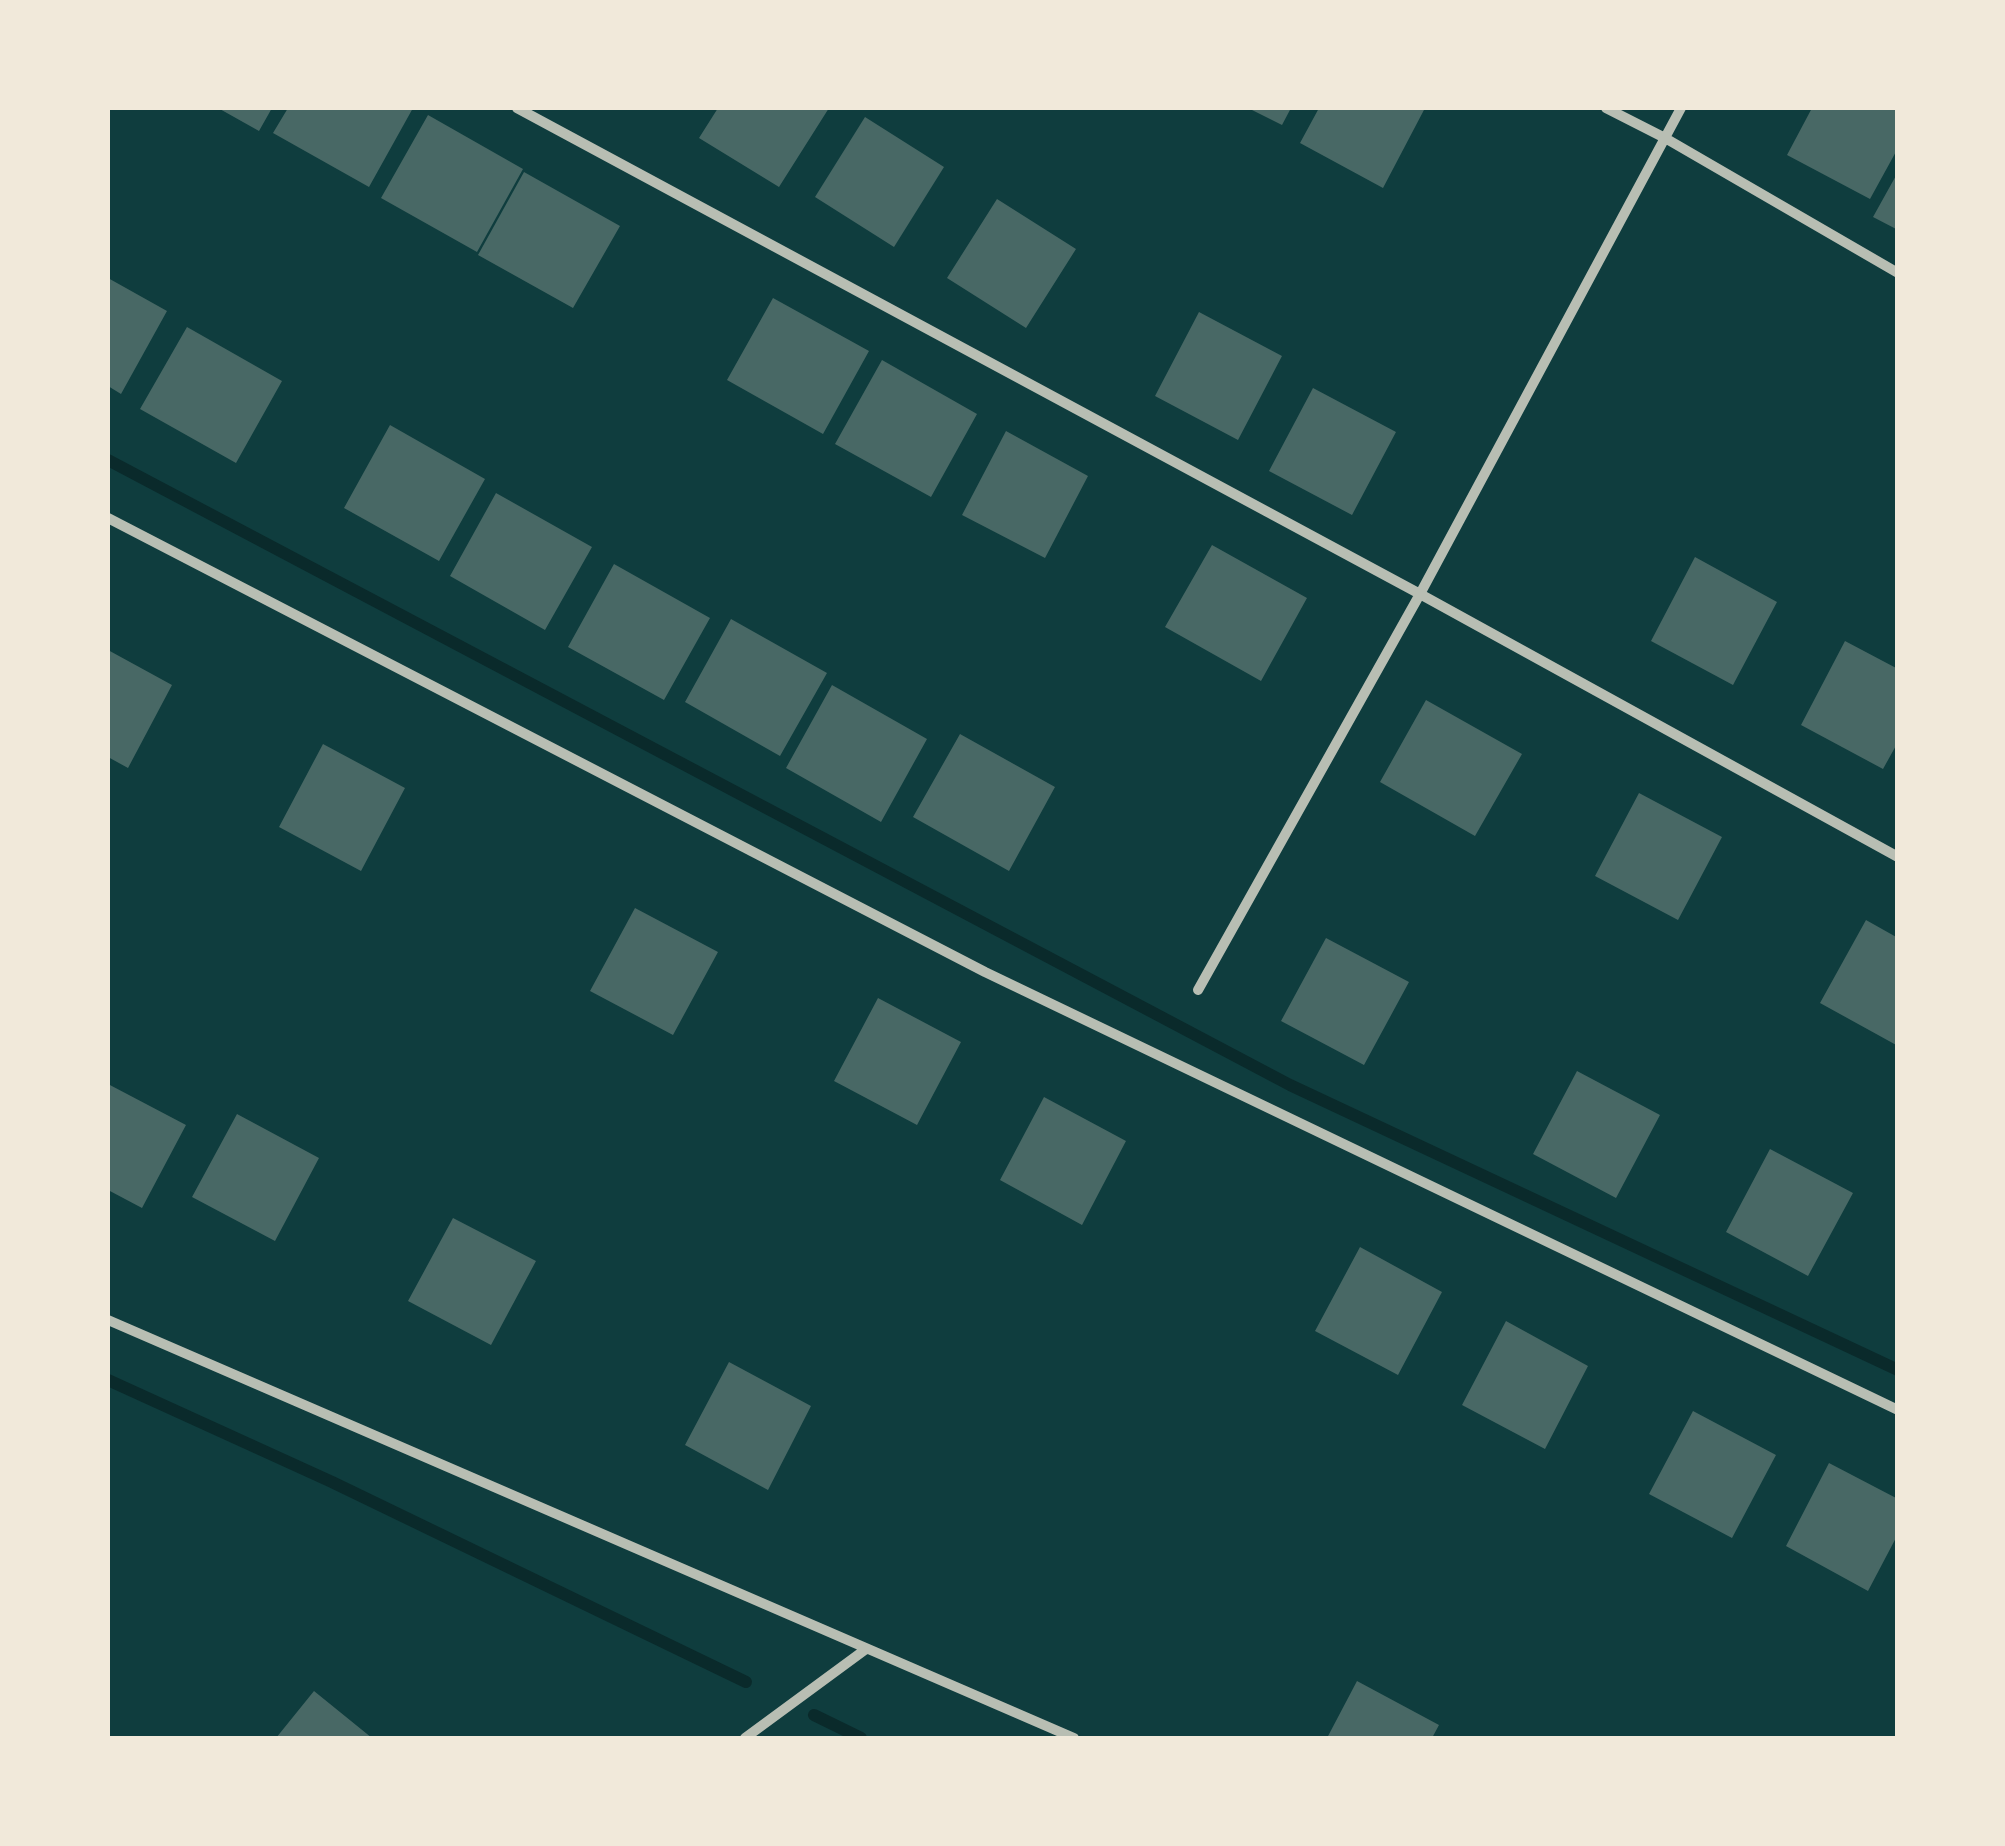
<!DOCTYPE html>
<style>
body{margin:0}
#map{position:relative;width:2005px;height:1846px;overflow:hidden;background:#0f3d3e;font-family:"Archivo Narrow",sans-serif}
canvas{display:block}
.frame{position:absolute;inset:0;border:110px solid #f1e9da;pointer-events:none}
</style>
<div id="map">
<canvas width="2005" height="1846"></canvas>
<div class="frame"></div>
</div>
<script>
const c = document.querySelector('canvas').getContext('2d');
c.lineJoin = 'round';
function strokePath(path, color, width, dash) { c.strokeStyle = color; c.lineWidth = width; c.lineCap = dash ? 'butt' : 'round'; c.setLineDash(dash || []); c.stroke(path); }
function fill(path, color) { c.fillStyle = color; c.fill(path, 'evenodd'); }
const stream = new Path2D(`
 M 108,460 L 1290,1085 L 1898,1370
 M 108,1380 L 332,1482 L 746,1682
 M 814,1715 L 861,1738`);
const building = new Path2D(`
 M 218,108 L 272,108 L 259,131 Z
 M 288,108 L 413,108 L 369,187 L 273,133 Z
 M 718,108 L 829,108 L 779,187 L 699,138 Z
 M 1248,108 L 1291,108 L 1282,125 Z
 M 1319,108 L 1425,108 L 1383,188 L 1300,143 Z
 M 1812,108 L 1898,108 L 1898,148 L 1870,199 L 1787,155 Z
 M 428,115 L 523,169 L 477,252 L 381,198 Z
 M 865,117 L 944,167 L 894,247 L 815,197 Z
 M 524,172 L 620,226 L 573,308 L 478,255 Z
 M 1898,172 L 1898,230 L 1873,217 Z
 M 997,199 L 1076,249 L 1026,328 L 947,278 Z
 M 108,278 L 167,311 L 121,394 L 108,386 Z
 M 773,298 L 869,351 L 823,434 L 727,380 Z
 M 1199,312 L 1282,356 L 1238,440 L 1155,396 Z
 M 187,327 L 282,381 L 236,463 L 140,409 Z
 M 882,360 L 977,414 L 931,497 L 835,444 Z
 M 1313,388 L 1396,432 L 1352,515 L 1269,471 Z
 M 390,425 L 485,479 L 439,561 L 344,508 Z
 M 1006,431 L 1088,476 L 1045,558 L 962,515 Z
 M 496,493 L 592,547 L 545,630 L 450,576 Z
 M 1212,545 L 1307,598 L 1261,681 L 1165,627 Z
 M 1695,557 L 1777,602 L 1733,685 L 1651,641 Z
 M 614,564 L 710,618 L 664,700 L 568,647 Z
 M 731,619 L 827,673 L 780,756 L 685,702 Z
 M 1845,641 L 1898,669 L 1898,742 L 1883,769 L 1801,725 Z
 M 108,650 L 172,685 L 128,768 L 108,757 Z
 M 832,685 L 927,739 L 881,822 L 786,768 Z
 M 1426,700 L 1522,754 L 1475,836 L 1380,782 Z
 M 960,734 L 1055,787 L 1009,871 L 913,817 Z
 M 323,744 L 405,788 L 361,871 L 279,827 Z
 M 1639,793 L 1722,837 L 1678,920 L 1595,876 Z
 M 635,908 L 718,952 L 673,1035 L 590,991 Z
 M 1866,920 L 1898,938 L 1898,1046 L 1820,1003 Z
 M 1326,938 L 1409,982 L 1364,1065 L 1281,1021 Z
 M 878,998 L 961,1042 L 917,1125 L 834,1081 Z
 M 1577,1071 L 1660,1115 L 1616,1198 L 1533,1154 Z
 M 108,1084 L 186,1125 L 142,1208 L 108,1190 Z
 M 1044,1097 L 1126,1141 L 1082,1225 L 1000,1180 Z
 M 237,1114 L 319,1158 L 275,1241 L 192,1197 Z
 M 1770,1149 L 1853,1193 L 1808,1276 L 1726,1232 Z
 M 453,1218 L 536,1261 L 491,1345 L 408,1301 Z
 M 1360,1247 L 1442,1292 L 1398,1375 L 1315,1331 Z
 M 1506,1321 L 1588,1366 L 1545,1449 L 1462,1405 Z
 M 729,1362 L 811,1406 L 768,1490 L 685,1445 Z
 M 1693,1411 L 1776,1455 L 1732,1538 L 1649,1494 Z
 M 1829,1463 L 1898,1499 L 1898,1534 L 1868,1591 L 1786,1546 Z
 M 1357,1681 L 1439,1725 L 1432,1738 L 1327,1738 Z
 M 314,1691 L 372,1738 L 276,1738 Z`);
const minor = new Path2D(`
 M 517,108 L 1420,594 L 1898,857
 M 1606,108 L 1665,138 L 1898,273
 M 108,518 L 985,972 L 1898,1410
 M 1198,990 L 1420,594 L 1681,108
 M 108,1320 L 1074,1738
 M 745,1738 L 866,1649`);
strokePath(stream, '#0a2a2b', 12);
fill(building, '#486865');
strokePath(minor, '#b8beb3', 10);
</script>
